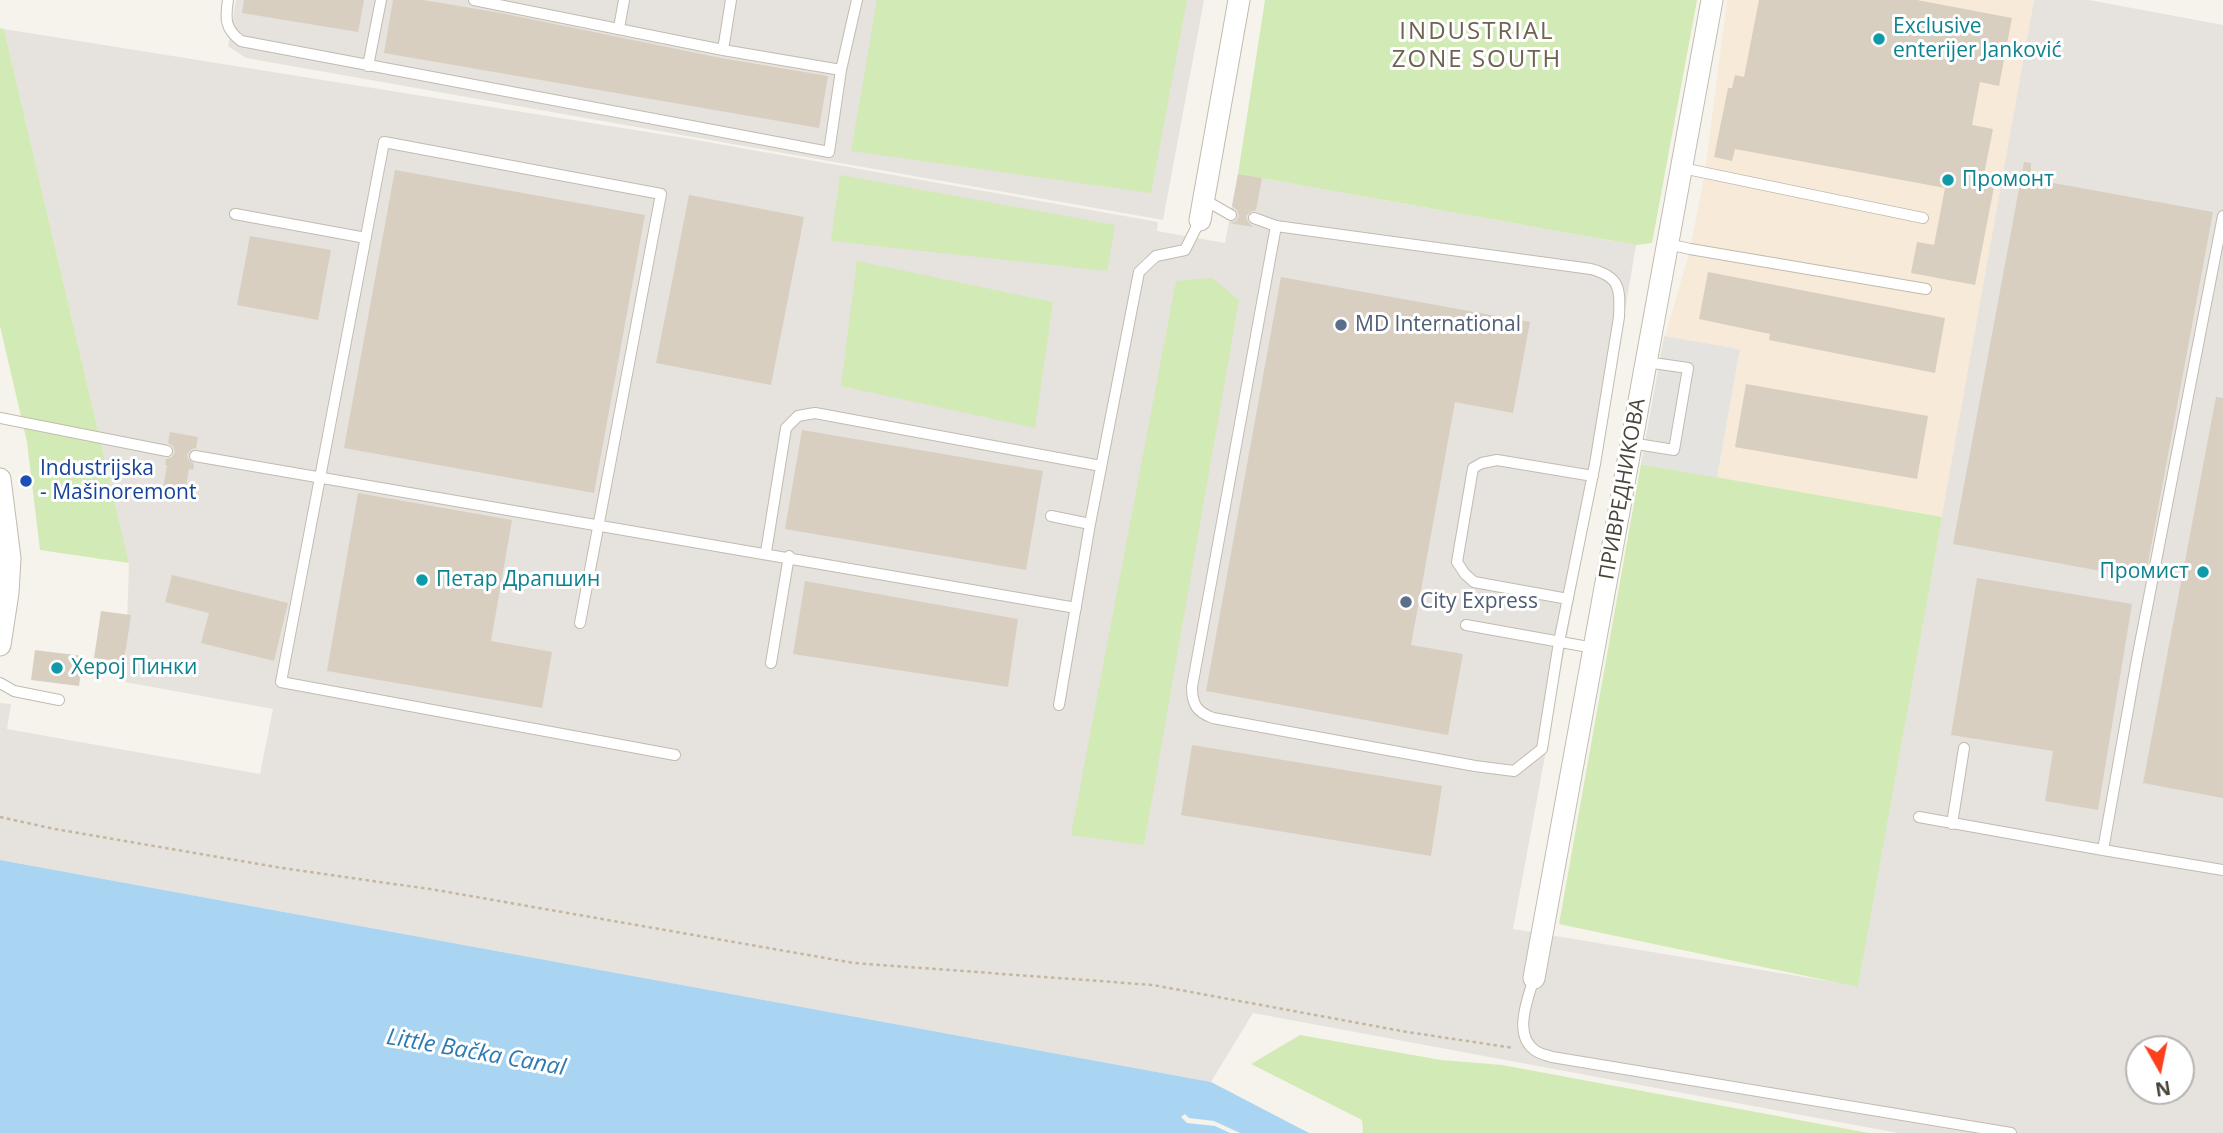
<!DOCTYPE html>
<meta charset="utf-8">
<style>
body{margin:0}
#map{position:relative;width:2223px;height:1133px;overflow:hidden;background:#f6f3ec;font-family:"Open Sans",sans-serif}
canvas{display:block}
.north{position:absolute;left:2125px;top:1035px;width:70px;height:70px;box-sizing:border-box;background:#fff;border:2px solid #b7b4b0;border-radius:50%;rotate:171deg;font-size:19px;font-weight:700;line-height:28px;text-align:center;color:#4b4439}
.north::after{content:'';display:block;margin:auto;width:24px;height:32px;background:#fc3f1d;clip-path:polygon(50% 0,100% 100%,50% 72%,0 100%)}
</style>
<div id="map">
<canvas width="2223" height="1133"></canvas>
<div class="north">N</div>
</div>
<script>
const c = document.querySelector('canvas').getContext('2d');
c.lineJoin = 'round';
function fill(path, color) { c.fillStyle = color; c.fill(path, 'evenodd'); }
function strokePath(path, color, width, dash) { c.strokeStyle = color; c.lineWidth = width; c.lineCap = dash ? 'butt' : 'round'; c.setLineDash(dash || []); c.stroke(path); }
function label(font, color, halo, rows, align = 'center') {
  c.font = font + ' "Open Sans",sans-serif'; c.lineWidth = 6; c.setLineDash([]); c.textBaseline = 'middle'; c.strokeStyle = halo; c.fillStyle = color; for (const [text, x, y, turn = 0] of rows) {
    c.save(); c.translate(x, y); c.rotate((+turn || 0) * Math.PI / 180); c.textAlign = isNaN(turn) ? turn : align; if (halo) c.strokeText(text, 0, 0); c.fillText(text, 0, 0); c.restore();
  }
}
const commercial = new Path2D(`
 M 1727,0 L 2034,0 L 1942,517 L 1717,478 L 1740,349 L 1665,336 L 1690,250 L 1705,172 Z`);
const industrial = new Path2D(`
 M 236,0 L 1204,0 L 1163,220 L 246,58 L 228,46 Z
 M 2034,0 L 2089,0 L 2223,25 L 2223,1133 L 1898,1133 L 1253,1013 L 1211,1082 L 0,860 L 0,703 L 11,704 L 7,729 L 260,774 L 273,709 L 125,682 L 129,563 L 4,29 L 685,138 L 1158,222 L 1157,231 L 1225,243 L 1238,174 L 1636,245 L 1599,464 L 1513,929 L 1858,986 ZM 2139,1049 L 2181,1049 L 2181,1091 L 2139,1091 Z`);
const green = new Path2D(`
 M 877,0 L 1187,0 L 1151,193 L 851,151 Z
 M 1265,0 L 1697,0 L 1652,243 L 1636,245 L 1238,174 Z
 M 0,28 L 4,29 L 129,563 L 40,550 L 27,442 L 0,326 Z
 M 840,175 L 1115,225 L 1107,271 L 831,241 Z
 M 857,261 L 1053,302 L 1035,428 L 841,386 Z
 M 1212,278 L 1239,300 L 1144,845 L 1071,835 L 1176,281 Z
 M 1641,464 L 1942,517 L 1858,987 L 1559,924 Z
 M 1300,1035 L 1441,1060 L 1502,1065 L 1869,1133 L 1363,1133 L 1362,1120 L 1251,1064 Z`);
const parking = new Path2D(`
 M 1664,336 L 1740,349 L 1717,478 L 1641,464 Z`);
const water = new Path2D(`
 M 0,860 L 1211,1082 L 1309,1133 L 1240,1133 L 1214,1121 L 1189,1118 L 1185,1114 L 1181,1117 L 1187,1123 L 1215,1126 L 1230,1133 L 0,1133 Z`);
const building = new Path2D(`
 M 244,0 L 364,0 L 358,32 L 242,13 Z
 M 393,0 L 423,0 L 501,13 L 721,58 L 828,76 L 819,128 L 384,53 Z
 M 1759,0 L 1917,0 L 2012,18 L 1999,86 L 1980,82 L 1972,125 L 1993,129 L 1983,179 L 1995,182 L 1975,285 L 1911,273 L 1917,242 L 1934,245 L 1945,188 L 1735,149 L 1732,161 L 1714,157 L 1728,88 L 1732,88 L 1735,75 L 1744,77 Z
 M 2024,162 L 2031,163 L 2031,179 L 2213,212 L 2145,579 L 1953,544 Z
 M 395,170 L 645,215 L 594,493 L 344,448 Z
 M 1238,174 L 1262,178 L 1256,210 L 1250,212 L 1246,216 L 1248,222 L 1253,227 L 1229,223 L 1236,221 L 1239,216 L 1237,210 L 1232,206 Z
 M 689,195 L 804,217 L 771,385 L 656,363 Z
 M 250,236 L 331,250 L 318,320 L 237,305 Z
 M 1708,272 L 1945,318 L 1935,373 L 1769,340 L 1770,334 L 1699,319 Z
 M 1281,277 L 1530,322 L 1513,413 L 1455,402 L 1411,645 L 1463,654 L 1448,735 L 1206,691 Z
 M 1746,384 L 1928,416 L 1917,479 L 1735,447 Z
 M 2216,397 L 2223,398 L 2223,798 L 2143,783 Z
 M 802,430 L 1043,471 L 1026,570 L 785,529 Z
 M 170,432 L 198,437 L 196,448 L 192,449 L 187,454 L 188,459 L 194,464 L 193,470 L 189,469 L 184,498 L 162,495 L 167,465 L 165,465 L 166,459 L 172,457 L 175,452 L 173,446 L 168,443 Z
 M 358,493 L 512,520 L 491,641 L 552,652 L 542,708 L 327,671 Z
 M 172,575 L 288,603 L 274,661 L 201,643 L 209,613 L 165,602 Z
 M 1977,578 L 2132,604 L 2098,810 L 2045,801 L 2053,751 L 1951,735 Z
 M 805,581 L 1018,619 L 1008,687 L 793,654 Z
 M 101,611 L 131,615 L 124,662 L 94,658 Z
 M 35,650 L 83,656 L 79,686 L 31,680 Z
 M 1192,745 L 1442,786 L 1431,856 L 1181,815 Z`);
const path = new Path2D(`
 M 0,817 L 55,829 L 282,868 L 436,890 L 854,963 L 1153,985 L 1407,1032 L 1514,1048`);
const service = new Path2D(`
 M 228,0 C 225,19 225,29 241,41 L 829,152 L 841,70
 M 474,0 L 723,50 L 841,70 L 857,0
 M 619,28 L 624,0
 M 723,50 L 731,0
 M 368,66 L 381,0
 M 1682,168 L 1923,218
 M 1203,199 L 1231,215
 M 235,214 L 366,238
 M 2223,216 L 2137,659 L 2103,850 L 2223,870
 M 1254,218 L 1276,226
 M 1276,226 L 1591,269 C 1621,277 1620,289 1619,317 L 1595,464 L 1559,642 L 1542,749 L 1514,771 L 1475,766 L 1213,718 C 1197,712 1192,705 1192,687 Z
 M 1668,244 L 1690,249 L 1926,289
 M 0,418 L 167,451
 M 1631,443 L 1674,450 L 1688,368 L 1646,362
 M 195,456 C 489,507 783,555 1076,608
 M 1051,516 L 1090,524
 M 766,552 L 786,428 L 798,416 L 815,413 L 1101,466
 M 1568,599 L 1474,582 L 1465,574 L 1457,562 L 1473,468 L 1482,463 L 1497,460 L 1593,476
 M 580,623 L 661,194 L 384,142 L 281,682 L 675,755
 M 1466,625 L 1594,648
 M 771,663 L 789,556
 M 0,683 L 14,691 L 59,700
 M 1059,705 L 1090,524 L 1139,272 L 1156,256 L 1185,250 L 1200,220
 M 1919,817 L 2103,850
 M 1952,824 L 1964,748
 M 1534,978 C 1528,998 1512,1036 1536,1051 C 1540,1054 1547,1055 1552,1057 L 2011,1133`);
const minor = new Path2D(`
 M 1200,220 L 1239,0
 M 0,479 L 10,558 L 8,593 L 0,645
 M 1534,978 L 1712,0`);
const markers = [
 [1879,39,7,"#0f9aa8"],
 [1948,180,7,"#0f9aa8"],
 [1341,325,7,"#5c6f8a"],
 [26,481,7,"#1a4fb4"],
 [2203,572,7,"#0f9aa8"],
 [422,580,7,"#0f9aa8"],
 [1406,602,7,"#5c6f8a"],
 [57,668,7,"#0f9aa8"]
];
const cultureNames = [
 ["Exclusive",1893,27],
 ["enterijer Janković",1893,51],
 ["Промонт",1962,180],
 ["Промист",2189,572,"right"],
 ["Петар Драпшин",436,580],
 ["Херој Пинки",71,668]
];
const serviceNames = [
 ["MD International",1355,325],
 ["City Express",1420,602]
];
const transitNames = [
 ["Industrijska",40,469],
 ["- Mašinoremont",40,493]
];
const streetNames = [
 ["ПРИВРЕДНИКОВА",1623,489,-80]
];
const waterNames = [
 ["Little Bačka Canal",476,1053,10]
];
const quarterNames = [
 ["INDUSTRIAL",1477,32],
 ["ZONE SOUTH",1477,60]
];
fill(commercial, '#f7ead8');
fill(industrial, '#e6e2dd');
fill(green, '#d2eab5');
fill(parking, '#e5e3e0');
fill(water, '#a9d4f2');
fill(building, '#d8cfc1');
strokePath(service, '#c2bbae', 12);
strokePath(minor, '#c2bbae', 23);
strokePath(path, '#c4b79f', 2.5, [3.5, 3.5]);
strokePath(service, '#fff', 10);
strokePath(minor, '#fff', 21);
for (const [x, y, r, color] of markers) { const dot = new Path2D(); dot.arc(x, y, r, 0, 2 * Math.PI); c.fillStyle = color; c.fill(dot); strokePath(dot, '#fff', 2.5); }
label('21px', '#0d838f', '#fff', cultureNames, 'left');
label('21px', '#4e5e75', '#fff', serviceNames, 'left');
label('21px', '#164399', '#fff', transitNames, 'left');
label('21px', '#4b4439', '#fff', streetNames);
label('italic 23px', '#2e7ab2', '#fff', waterNames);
c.letterSpacing = '2px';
label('24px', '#6e6250', '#fff', quarterNames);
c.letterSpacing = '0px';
</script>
